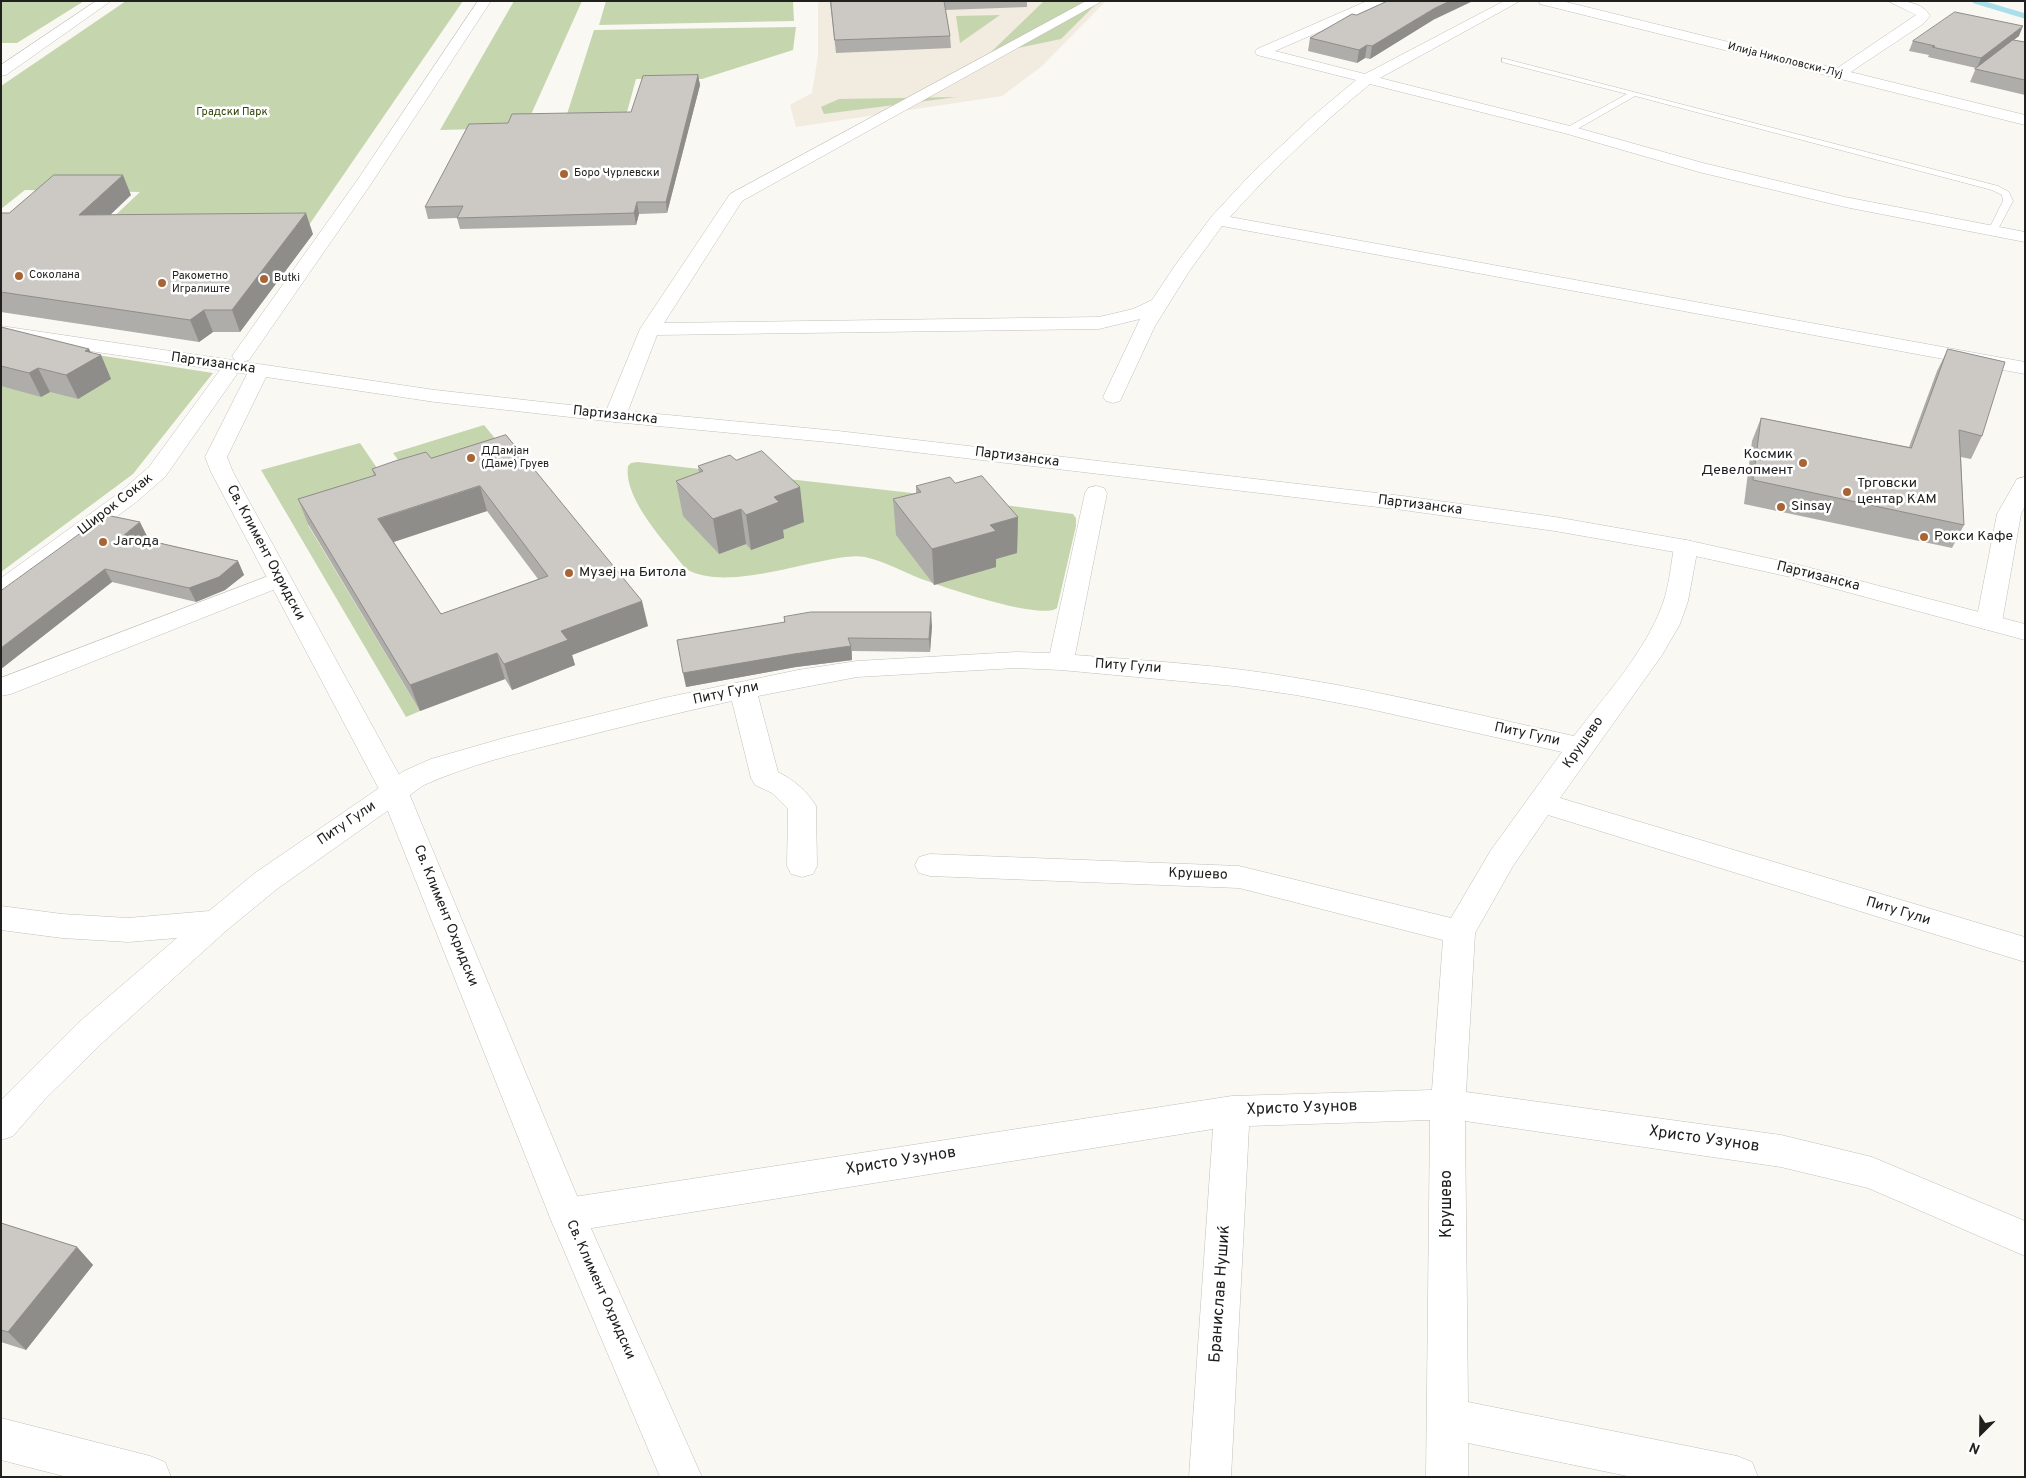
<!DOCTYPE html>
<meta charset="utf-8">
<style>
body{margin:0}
#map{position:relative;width:2026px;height:1478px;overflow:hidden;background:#faf8f3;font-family:Overpass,sans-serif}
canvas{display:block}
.frame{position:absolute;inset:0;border:2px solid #20201e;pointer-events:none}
.north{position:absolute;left:1956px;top:1408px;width:50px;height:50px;-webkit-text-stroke:4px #fff;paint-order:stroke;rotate:203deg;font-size:14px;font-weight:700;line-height:20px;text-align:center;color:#20201e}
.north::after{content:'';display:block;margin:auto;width:18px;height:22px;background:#20201e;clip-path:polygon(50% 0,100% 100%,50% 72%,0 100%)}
</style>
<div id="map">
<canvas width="2026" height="1478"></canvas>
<div class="frame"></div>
<div class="north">N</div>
</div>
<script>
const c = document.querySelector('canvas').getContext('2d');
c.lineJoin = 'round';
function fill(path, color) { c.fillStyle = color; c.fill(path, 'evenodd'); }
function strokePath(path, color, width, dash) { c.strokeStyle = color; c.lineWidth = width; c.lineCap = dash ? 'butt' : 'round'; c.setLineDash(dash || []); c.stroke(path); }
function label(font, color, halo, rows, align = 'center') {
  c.font = font + ' Overpass,sans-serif'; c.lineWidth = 5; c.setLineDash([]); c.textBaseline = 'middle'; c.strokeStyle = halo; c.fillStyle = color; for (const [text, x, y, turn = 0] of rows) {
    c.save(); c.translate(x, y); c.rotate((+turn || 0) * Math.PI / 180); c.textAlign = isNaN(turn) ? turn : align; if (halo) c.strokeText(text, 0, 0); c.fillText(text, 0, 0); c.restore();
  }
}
const built = new Path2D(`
 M 818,1 L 1106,1 L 1042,66 L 1002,96 L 796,127 L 790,105 L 812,93 L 818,56 Z`);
const green = new Path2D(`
 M 1,1 L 84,1 L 17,43 L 1,43 Z
 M 126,1 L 463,1 L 309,225 L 106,224 L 140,192 L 25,190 L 1,209 L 1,86 Z
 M 514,1 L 582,1 L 525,128 L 440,130 Z
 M 606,1 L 793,1 L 794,21 L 599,25 Z
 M 1044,1 L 1099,1 L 1061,39 L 989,54 Z
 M 1000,15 L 960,43 L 956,16 Z
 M 796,27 L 793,50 L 702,79 L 636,79 L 627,112 L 567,114 L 594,30 Z
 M 957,97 L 824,114 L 821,107 L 839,99 Z
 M 1,340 L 213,373 L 133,474 L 1,572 Z
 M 484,425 L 512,459 L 414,482 L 393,453 Z
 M 360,443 L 392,490 L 308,525 L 420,711 L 406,717 L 261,470 Z
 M 638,462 L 912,493 L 1073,514 L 1076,518 L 1076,526 L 1057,608 C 1041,621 936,585 914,576 C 898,569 883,561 865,557 C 852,555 837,558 823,561 C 785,568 720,589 686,569 C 667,544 623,499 628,466 L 631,463 Z`);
const stream = new Path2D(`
 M 1975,1 L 2025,16`);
const lane = new Path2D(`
 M 1502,58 L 1998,186 L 2009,192 L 2013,201 L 1996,233 L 1990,233 L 1988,231 L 2003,201 L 2002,195 L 1992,190 L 1635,96 L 1572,132 L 1566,132 L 1566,128 L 1627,94 L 1502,62 Z`);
const street = new Path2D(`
 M 478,1 L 491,1 L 371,184 L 249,360 L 242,362 L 235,360 L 232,356 L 356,182 Z
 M 1086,1 L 1102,1 L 742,201 L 664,323 L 1099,317 L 1133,309 L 1152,300 L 1176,264 L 1212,216 L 1252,173 L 1313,116 L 1356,80 L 1257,55 L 1255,52 L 1257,49 L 1367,1 L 1384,1 L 1383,4 L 1275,51 L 1365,74 L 1504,1 L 1520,1 L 1380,78 L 1574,127 L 1703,163 L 1845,197 L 2025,232 L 2025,242 L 1845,207 L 1699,172 L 1564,133 L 1370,84 C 1320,125 1273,169 1230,217 L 2025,362 L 2025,374 L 1222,226 L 1190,270 L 1155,326 L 1120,401 L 1113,403 L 1106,401 L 1103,397 L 1140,319 L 1099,329 L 657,335 L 626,416 L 622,420 L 615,422 L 608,420 L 604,416 L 640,329 L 730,194 Z
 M 1888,1 C 1902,1 1922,1 1930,16 L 1923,24 L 1843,77 L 1833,77 L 1831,74 L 1833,71 L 1916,15 Z
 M 227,368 L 234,370 L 237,374 L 165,477 L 135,503 L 10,595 L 1,597 L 1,578 L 119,493 L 149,467 L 220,370 Z
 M 2025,477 L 2025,506 L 2021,514 L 2002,622 L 1998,628 L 1989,630 L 1980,628 L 1976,622 L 1997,514 L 2017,479 Z
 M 1096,486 L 1104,488 L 1107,493 L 1075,655 C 1149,661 1224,665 1297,678 C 1390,693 1482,716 1574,736 C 1606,694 1645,653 1663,603 C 1669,586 1671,565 1674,547 L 1678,542 L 1686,540 L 1694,542 L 1698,547 L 1688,601 L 1680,624 L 1662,655 L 1560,798 L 2025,937 L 2025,962 L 1548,815 L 1513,866 L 1475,933 L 1466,1092 L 1781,1135 L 1872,1157 L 2025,1221 L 2025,1256 L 1868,1188 L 1781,1167 L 1465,1121 L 1468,1402 L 1737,1456 L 1752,1462 L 1758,1477 L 1632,1477 L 1468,1443 L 1468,1477 L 1426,1477 L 1430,1120 L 1249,1126 L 1231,1477 L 1189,1477 L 1213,1129 L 567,1232 L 554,1227 L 549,1215 L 554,1203 L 567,1198 L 1232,1096 L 1432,1090 L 1443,940 L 1239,888 L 930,876 L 919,873 L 915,865 L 919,857 L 930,854 L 1239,866 L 1451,918 L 1491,850 L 1562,752 L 1365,708 L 1296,695 L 1234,686 L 1061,670 L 1016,668 L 857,677 L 758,696 L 778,772 C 794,780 807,791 816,806 L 817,866 L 813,874 L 802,877 L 791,874 L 787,866 L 788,809 L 772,793 L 755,785 L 751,778 L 732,701 C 676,713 621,727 566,741 C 517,753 469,765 424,785 L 277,889 L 227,930 L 102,1043 L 45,1099 L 13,1136 L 1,1140 L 1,1100 L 78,1023 L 177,938 L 128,942 L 62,938 L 1,930 L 1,906 L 62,914 L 128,918 L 209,911 L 255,873 L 404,771 L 431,759 L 504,738 L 664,698 L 798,670 L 857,661 L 1016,652 L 1050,653 L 1085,493 L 1088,488 Z
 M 279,572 L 288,574 L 291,579 L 288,584 L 11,694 L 1,696 L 1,678 Z`);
const secondary = new Path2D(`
 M 96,1 L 111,1 L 6,75 L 1,76 L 1,65 Z
 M 1539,1 L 1562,1 L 2025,115 L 2025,125 L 1540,4 Z
 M 1,326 L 435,390 L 615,410 L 838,431 L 1403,496 L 1555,517 L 1686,540 L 1799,565 L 2025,624 L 2025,640 L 1795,578 L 1686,554 L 1555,531 L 1403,510 L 838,443 L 615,422 L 435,402 L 266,377 L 227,457 L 233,472 L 408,791 L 585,1215 L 702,1477 L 660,1477 L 549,1215 L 380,791 L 211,472 L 205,457 L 247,374 L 1,338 Z
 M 1,1418 L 150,1456 L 165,1462 L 171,1477 L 67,1477 L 1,1460 Z`);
const wall = new Path2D(`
 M 830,1 L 1027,1 L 1027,7 L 945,10 L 950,36 L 951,48 L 836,53 Z
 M 1356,15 L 1433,20 L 1370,59 L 1365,58 L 1357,63 L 1308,51 L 1310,38 Z
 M 2019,36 L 2004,47 L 2025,42 L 2025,95 L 1970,82 L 1976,68 L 1928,57 L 1929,55 L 1909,51 L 1913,41 Z
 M 698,75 L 700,85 L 667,213 L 639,214 L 636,225 L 460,229 L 457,218 L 428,219 L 425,207 L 508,123 L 631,112 Z
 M 131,195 L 110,215 L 313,234 L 240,332 L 213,332 L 199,342 L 1,312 L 1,213 L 9,213 Z
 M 1,327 L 89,349 L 91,353 L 101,355 L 111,379 L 78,399 L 50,392 L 41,397 L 1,386 Z
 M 1948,349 L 1982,436 L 1971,459 L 1961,457 L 1964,525 L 1952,548 L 1744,504 L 1752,441 L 1761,418 L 1909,447 L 1937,371 Z
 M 506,435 L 648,626 L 572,655 L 575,665 L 512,690 L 505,679 L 420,711 L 308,524 L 298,499 L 374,476 L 372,469 L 431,458 ZM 487,511 L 538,579 L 441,614 L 394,542 Z
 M 698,466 L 804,522 L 783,530 L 784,538 L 751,550 L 746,544 L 719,554 L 683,516 L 676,481 L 699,473 Z
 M 955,483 L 1018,517 L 1017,553 L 996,559 L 996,567 L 934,585 L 896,535 L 893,499 L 916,493 L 916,486 Z
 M 147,536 L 143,539 L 238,561 L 244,575 L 225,590 L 196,602 L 112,582 L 1,669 L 1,591 Z
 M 784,617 L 932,626 L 930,652 L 852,651 L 852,660 L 796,667 L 686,687 L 784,622 Z
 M 1,1223 L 77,1247 L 93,1265 L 26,1350 L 1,1342 Z`);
const shadedWall = new Path2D(`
 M 1450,1 L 1473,1 L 1433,20 L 1370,59 L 1372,46 L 1435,8 Z
 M 2023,26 L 2019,36 L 1977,68 L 1981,58 Z
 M 1367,45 L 1365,58 L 1357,63 L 1359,50 Z
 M 698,75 L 700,85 L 667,213 L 666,202 Z
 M 123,175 L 131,195 L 88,236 L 79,215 Z
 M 637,202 L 639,214 L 636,225 L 634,213 Z
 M 306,213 L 313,234 L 240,332 L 232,310 Z
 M 204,310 L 213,332 L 199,342 L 190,320 Z
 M 89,349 L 94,359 L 101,355 L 111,379 L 78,399 L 66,375 L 85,351 Z
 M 38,368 L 50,392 L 41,397 L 29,373 Z
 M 480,486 L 487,511 L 387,544 L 378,519 Z
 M 800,487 L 804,522 L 783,530 L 784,538 L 751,550 L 746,515 L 774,497 Z
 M 741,509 L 746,544 L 719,554 L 713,519 Z
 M 1018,517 L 1017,553 L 996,559 L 996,567 L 934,585 L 932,549 L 990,525 Z
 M 140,522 L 147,536 L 131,548 L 124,535 Z
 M 238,561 L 244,575 L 225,590 L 196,602 L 189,588 Z
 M 105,569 L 112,582 L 1,669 L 1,648 Z
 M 642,601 L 648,626 L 572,655 L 575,665 L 512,690 L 504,664 L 561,631 Z
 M 931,612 L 932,626 L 930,652 L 929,639 Z
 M 851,646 L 852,660 L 796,667 L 686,687 L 683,673 L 794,654 Z
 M 497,653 L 505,679 L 420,711 L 410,685 Z
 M 77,1247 L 93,1265 L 26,1350 L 8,1332 Z`);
const building = new Path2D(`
 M 831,1 L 944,1 L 950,36 L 835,40 Z
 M 1388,1 L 1450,1 L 1435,8 L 1372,46 L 1367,45 L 1359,50 L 1310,38 L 1352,14 L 1356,15 Z
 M 1955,12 L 2023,26 L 1981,58 L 1932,47 L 1935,46 L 1913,41 Z
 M 2013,40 L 2025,42 L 2025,80 L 1975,69 Z
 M 698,75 L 666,202 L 637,202 L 634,213 L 457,218 L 463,206 L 425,207 L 469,124 L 508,123 L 512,114 L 631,112 L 643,76 Z
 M 54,175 L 123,175 L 79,215 L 306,213 L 232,310 L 204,310 L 190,320 L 1,292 L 1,213 L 9,213 Z
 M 1,327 L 89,349 L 85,351 L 101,355 L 66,375 L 38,368 L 29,373 L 1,366 Z
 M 1948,349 L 2005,362 L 1982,436 L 1959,430 L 1964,525 L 1753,480 L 1761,418 L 1911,448 Z
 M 506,435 L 642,601 L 561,631 L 568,640 L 504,664 L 497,653 L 410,685 L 298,499 L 376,475 L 372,469 L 395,461 L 426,452 L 431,458 ZM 480,486 L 548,576 L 441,614 L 378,519 Z
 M 762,451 L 800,487 L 774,497 L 779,502 L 746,515 L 741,509 L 713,519 L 676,481 L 703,471 L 698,466 L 730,455 L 736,460 Z
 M 982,476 L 1018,517 L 990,525 L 996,531 L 932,549 L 893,499 L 921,492 L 916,486 L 950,477 L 955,483 Z
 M 106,515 L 140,522 L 124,535 L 238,561 L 219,577 L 189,588 L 105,569 L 1,648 L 1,591 Z
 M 811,612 L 931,612 L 929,639 L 848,638 L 851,646 L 794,654 L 683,673 L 677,640 L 785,622 L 784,617 Z
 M 1,1223 L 77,1247 L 8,1332 L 1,1330 Z`);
const markers = [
 [564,174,5,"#a86434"],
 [19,276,5,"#a86434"],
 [264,279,5,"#a86434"],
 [162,283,5,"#a86434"],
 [471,458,5,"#a86434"],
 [1803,463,5,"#a86434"],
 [1847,492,5,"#a86434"],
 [1781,507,5,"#a86434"],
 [1924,537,5,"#a86434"],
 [103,542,5,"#a86434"],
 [569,573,5,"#a86434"]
];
const farStreetnames = [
 ["Илија Николовски-Луј",1785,61,14]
];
const farParknames = [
 ["Градски Парк",232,113]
];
const farPoinames = [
 ["Боро Чурлевски",574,174],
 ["Соколана",29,276],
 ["Ракометно",172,277],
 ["Игралиште",172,290],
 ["Butki",274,279],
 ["ДДамјан",481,452],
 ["(Даме) Груев",481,465]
];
const streetNames = [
 ["Партизанска",213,364,8],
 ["Партизанска",615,416,6],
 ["Партизанска",1017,458,7],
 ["Широк Сокак",116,505,-38],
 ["Партизанска",1420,506,7],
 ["Св. Климент Охридски",265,553,62],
 ["Партизанска",1818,577,14],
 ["Питу Гули",1128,667,4],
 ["Питу Гули",726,694,-12],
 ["Питу Гули",1527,735,12],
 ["Крушево",1584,743,-55],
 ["Питу Гули",347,824,-34],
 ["Крушево",1198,875,2],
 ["Питу Гули",1898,912,17],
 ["Св. Климент Охридски",445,916,68],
 ["Св. Климент Охридски",600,1290,66]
];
const poiNames = [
 ["Космик",1793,455,"right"],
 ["Девелопмент",1793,471,"right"],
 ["Трговски",1857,484],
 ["центар КАМ",1857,500],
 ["Sinsay",1791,507],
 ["Рокси Кафе",1934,537],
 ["Јагода",113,542],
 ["Музеј на Битола",579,573]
];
const nearStreetnames = [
 ["Христо Узунов",1302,1109,-2],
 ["Христо Узунов",1704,1140,8],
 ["Христо Узунов",901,1162,-9],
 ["Крушево",1448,1204,-90],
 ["Бранислав Нушиќ",1221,1294,-86]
];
fill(built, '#f1ebe0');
fill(green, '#c5d6af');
strokePath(stream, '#a9deeb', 5);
strokePath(lane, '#c1bfbb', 1);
strokePath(street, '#c1bfbb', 1);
strokePath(secondary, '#c1bfbb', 1);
fill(lane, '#fff');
fill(street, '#fff');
fill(secondary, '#fff');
fill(wall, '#afada9');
fill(shadedWall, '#8f8d8a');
fill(building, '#ccc9c5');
strokePath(building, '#8f8d8a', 1);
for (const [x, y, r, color] of markers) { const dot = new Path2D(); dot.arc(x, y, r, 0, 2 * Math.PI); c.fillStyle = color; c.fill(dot); strokePath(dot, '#fff', 2); }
label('11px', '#20201e', '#fff', farStreetnames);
label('11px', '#2f4304', '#fff', farParknames);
label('11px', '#20201e', '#fff', farPoinames, 'left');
label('14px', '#20201e', '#fff', streetNames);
label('14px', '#20201e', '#fff', poiNames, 'left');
label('16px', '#20201e', '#fff', nearStreetnames);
</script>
